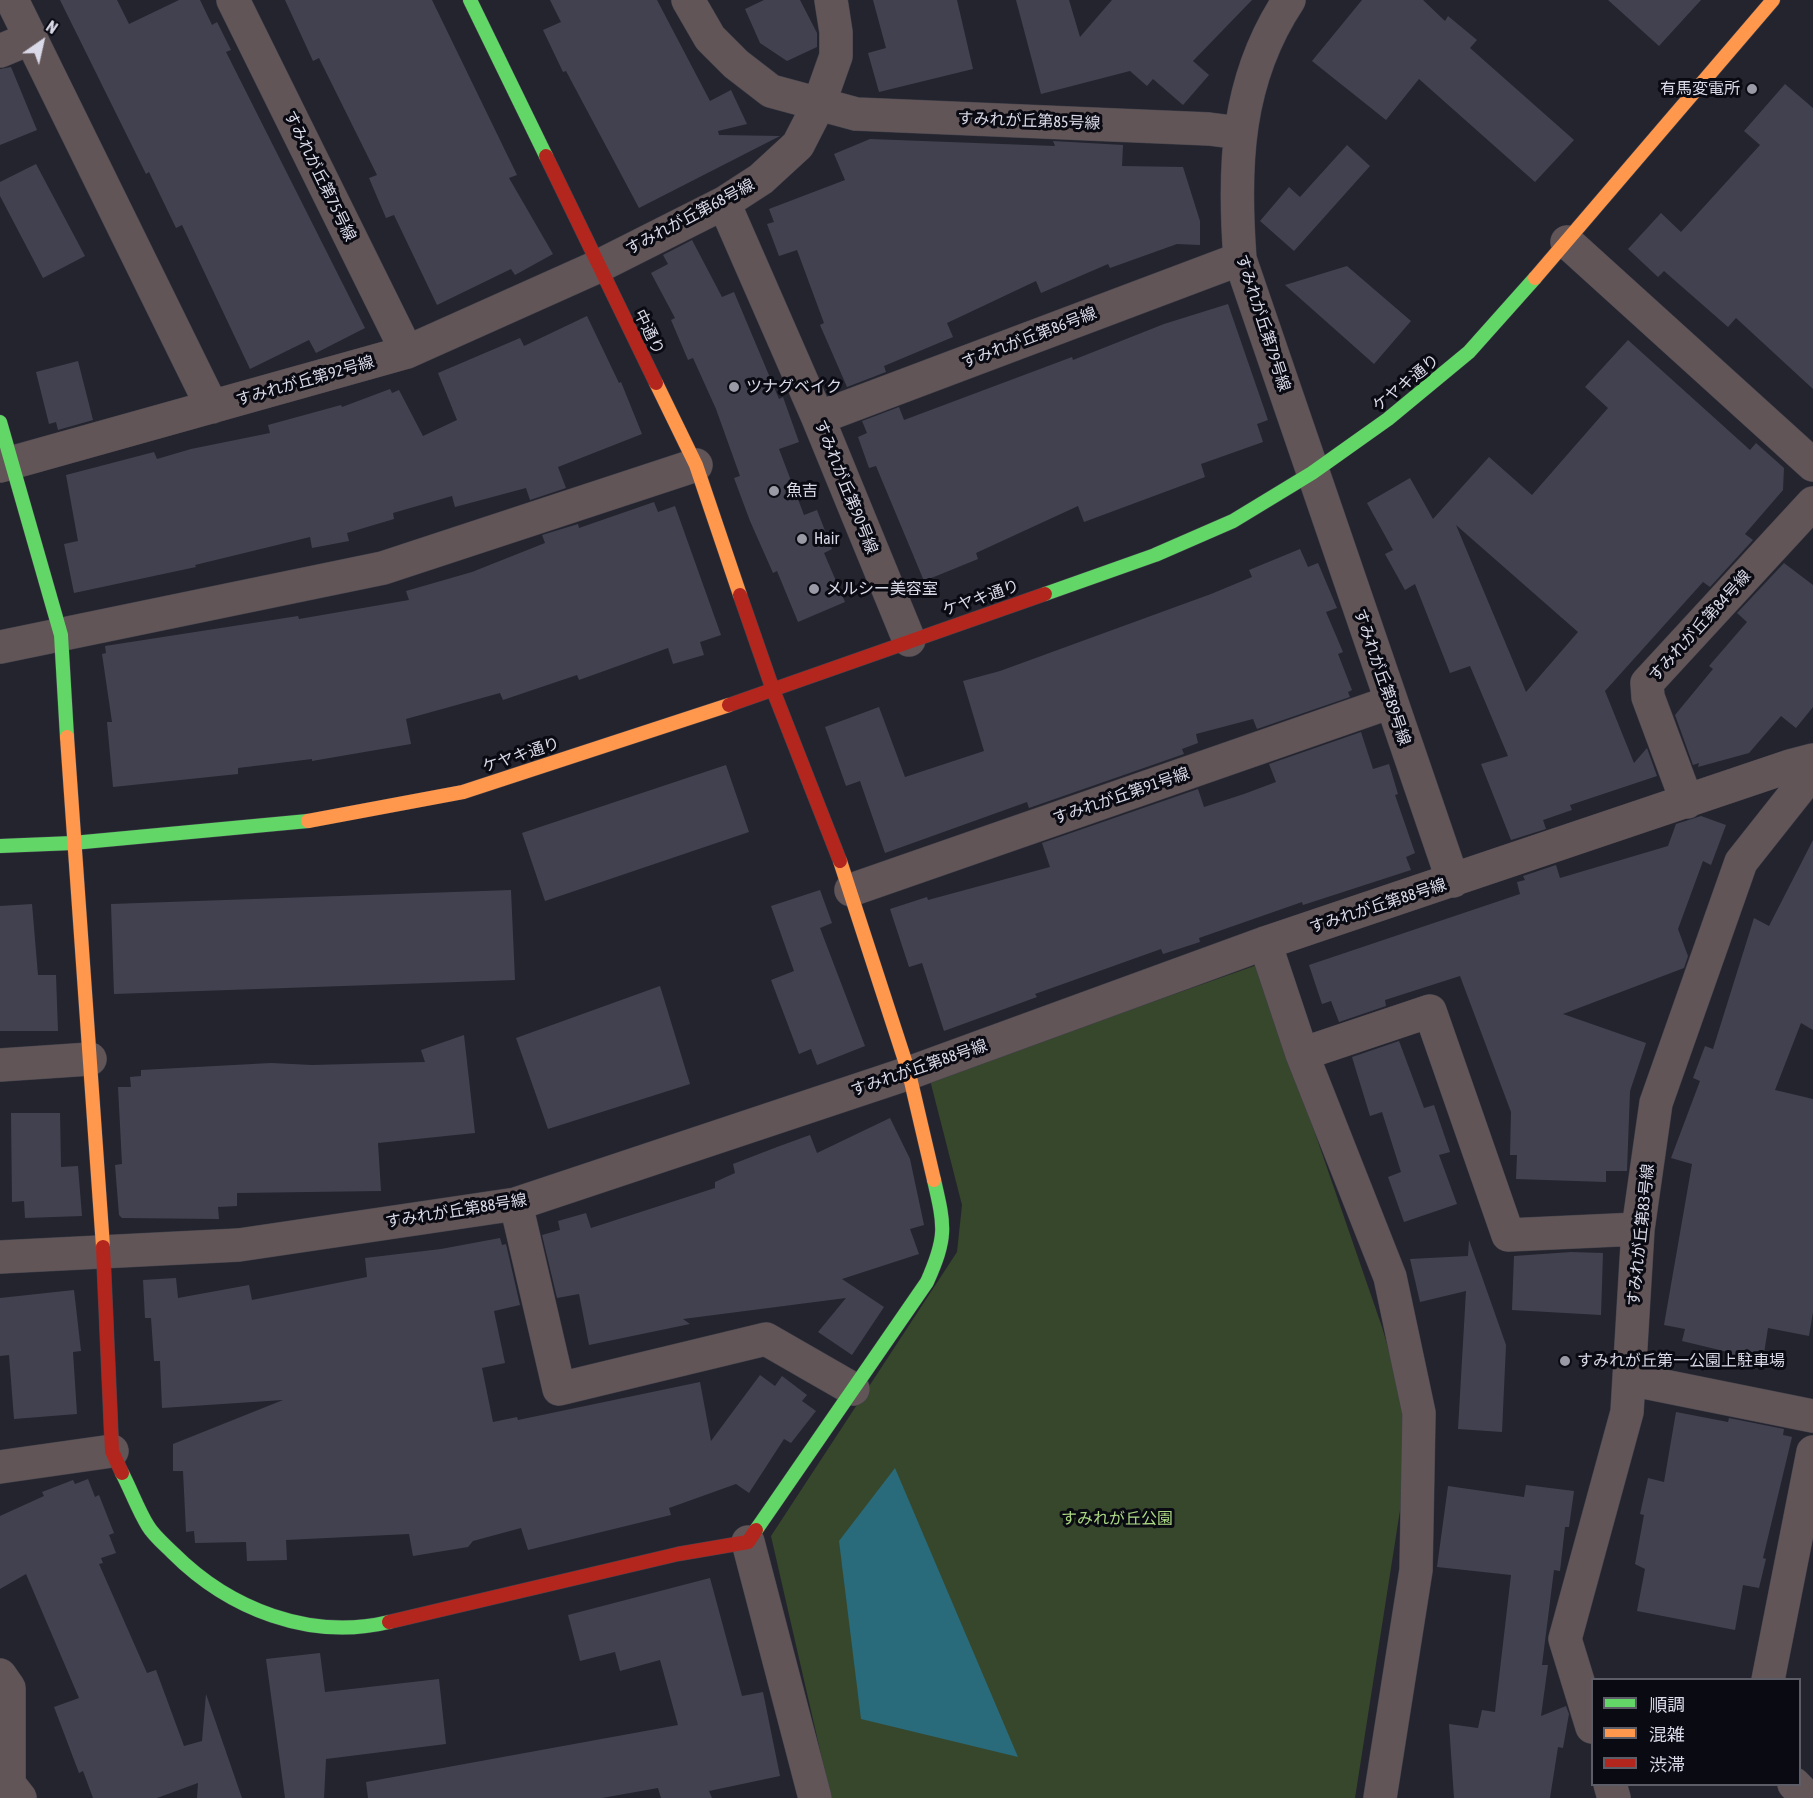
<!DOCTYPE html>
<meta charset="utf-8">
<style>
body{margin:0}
#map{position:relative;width:1813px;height:1798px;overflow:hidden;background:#24242f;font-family:"Asap Condensed","Noto Sans JP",sans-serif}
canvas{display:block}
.legend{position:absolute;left:1591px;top:1678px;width:210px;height:108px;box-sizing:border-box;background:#0a0a13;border:2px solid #5d5d68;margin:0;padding:8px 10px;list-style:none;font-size:18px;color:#d9d9e8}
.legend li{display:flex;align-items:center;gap:12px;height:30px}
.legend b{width:30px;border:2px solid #5d5d68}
.north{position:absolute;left:12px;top:12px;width:60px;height:60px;-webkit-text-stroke:4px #0a0a13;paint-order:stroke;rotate:34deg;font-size:16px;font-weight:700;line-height:24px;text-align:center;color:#d9d9e8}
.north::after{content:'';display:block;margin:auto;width:21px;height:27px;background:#d9d9e8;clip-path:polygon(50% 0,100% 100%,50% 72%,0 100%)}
</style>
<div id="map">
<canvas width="1813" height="1798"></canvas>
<ul class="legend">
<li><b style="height:8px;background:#63d668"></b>順調</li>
<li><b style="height:8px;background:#ff974d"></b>混雑</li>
<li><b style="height:8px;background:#b3261e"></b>渋滞</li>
</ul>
<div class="north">N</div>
</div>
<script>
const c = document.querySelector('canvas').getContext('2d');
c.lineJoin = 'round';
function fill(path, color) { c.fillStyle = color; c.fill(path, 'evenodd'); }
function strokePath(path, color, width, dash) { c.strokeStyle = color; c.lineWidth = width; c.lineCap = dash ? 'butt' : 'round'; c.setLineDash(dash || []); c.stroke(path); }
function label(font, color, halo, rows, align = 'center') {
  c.font = font + ' "Asap Condensed","Noto Sans JP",sans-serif'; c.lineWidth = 6; c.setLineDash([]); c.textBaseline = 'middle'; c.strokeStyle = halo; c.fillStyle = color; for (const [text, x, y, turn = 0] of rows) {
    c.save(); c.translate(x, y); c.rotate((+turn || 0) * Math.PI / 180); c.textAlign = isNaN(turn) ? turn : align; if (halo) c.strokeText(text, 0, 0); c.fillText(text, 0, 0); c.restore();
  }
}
const green = new Path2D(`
 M 1257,965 L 1382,1327 L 1401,1392 L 1406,1472 L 1355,1798 L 831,1798 L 771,1536 L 957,1252 L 962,1205 L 930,1080 Z`);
const water = new Path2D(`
 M 895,1468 L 1018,1757 L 861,1719 L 839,1541 Z`);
const building = new Path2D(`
 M 60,0 L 117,0 L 129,24 L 179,0 L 200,0 L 212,25 L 217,22 L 231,50 L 226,52 L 365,328 L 316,353 L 309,340 L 250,369 L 182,225 L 176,228 L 149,172 L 146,174 Z
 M 285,0 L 432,0 L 517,175 L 509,178 L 553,254 L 515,275 L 511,269 L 437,305 L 394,215 L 386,218 L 369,178 L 377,175 L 319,58 L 313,61 Z
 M 550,0 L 657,0 L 710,101 L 731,90 L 747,124 L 718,131 L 719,135 L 780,136 L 639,208 L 566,71 L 563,72 L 543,30 L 561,22 Z
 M 764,0 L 800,0 L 817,33 L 817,47 L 787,61 L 760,43 L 745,9 Z
 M 873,0 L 957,0 L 973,69 L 879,92 L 868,53 L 886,48 Z
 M 1016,0 L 1069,0 L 1080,37 L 1112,0 L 1252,0 L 1193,61 L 1209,75 L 1183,105 L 1153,79 L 1147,86 L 1130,71 L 1041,94 Z
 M 1362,0 L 1423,0 L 1445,21 L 1448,16 L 1477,40 L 1470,48 L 1574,140 L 1535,182 L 1419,79 L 1386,120 L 1312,61 Z
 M 1608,0 L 1701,0 L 1659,46 Z
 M 11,67 L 37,130 L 0,145 L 0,69 Z
 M 1785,84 L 1813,108 L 1813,389 L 1736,318 L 1728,327 L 1664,271 L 1658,277 L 1628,249 L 1661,213 L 1681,232 L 1760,145 L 1744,131 Z
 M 870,139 L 1055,146 L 1053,141 L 1123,145 L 1122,166 L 1183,167 L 1200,221 L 1200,245 L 1177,244 L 1110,268 L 1108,264 L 1041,293 L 1036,281 L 947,323 L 953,337 L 884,366 L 886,372 L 847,387 L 820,325 L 824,323 L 797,250 L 779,256 L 767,224 L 774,222 L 769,209 L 845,180 L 834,154 Z
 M 1347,145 L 1370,166 L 1294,251 L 1260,221 L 1289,187 L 1300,197 Z
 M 36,164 L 85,256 L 43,278 L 0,196 L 0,182 Z
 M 692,240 L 722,297 L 734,292 L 779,399 L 783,397 L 799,442 L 779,449 L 804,515 L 817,510 L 832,549 L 824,553 L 845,602 L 798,622 L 777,571 L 773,573 L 750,521 L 734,478 L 740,476 L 716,409 L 693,358 L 688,360 L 671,320 L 675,318 L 651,273 L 668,264 L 663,255 Z
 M 1347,266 L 1411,321 L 1374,364 L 1285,285 Z
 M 1228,304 L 1268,420 L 1257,424 L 1263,442 L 1201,464 L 1205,477 L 1084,522 L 1078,506 L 976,553 L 978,559 L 924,581 L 876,466 L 869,468 L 858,437 L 867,433 L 862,421 L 899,407 L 904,420 L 1072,357 L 1073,360 L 1164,324 Z
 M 587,316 L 619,383 L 621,382 L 642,434 L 558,467 L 566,488 L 530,500 L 526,488 L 455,507 L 452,496 L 393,513 L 394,519 L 347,533 L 349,541 L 312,548 L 310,537 L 195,565 L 196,567 L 74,593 L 64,544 L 78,541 L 66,475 L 154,452 L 157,459 L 191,449 L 270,433 L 268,425 L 341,405 L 342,407 L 390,389 L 392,393 L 399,390 L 423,436 L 457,420 L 438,373 L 520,338 L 524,346 Z
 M 1628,340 L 1750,450 L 1756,443 L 1784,468 L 1783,490 L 1745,534 L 1753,540 L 1710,587 L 1703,582 L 1605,691 L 1634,763 L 1647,748 L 1657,776 L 1570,805 L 1572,810 L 1543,820 L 1546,829 L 1511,840 L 1481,764 L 1508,756 L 1470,666 L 1450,673 L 1415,584 L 1405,590 L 1385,554 L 1393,550 L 1367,503 L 1410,478 L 1433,519 L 1489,457 L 1532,495 L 1608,408 L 1585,387 ZM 1456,525 L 1578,632 L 1526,692 Z
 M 78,361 L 93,420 L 58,430 L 56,422 L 49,424 L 36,372 Z
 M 654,502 L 658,512 L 675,506 L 721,635 L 700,642 L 704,655 L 673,664 L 668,648 L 579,680 L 577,675 L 503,700 L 500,693 L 406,719 L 411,744 L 312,761 L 312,759 L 238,768 L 238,774 L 113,787 L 107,722 L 112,722 L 102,654 L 106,653 L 105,646 L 298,616 L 299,619 L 409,600 L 406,591 L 472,572 L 545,543 L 542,535 L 578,524 L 579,528 Z
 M 1300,549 L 1308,567 L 1318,563 L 1337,608 L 1326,612 L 1343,652 L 1338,654 L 1352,690 L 1348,692 L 1350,697 L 1257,729 L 1253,719 L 1196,734 L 1198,743 L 1182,749 L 1184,754 L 1029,808 L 1027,802 L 885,853 L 860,781 L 846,786 L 825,727 L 879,707 L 905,777 L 984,751 L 963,681 L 1000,671 L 1211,594 L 1252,577 L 1249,570 Z
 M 1784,563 L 1813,585 L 1813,707 L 1796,728 L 1781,716 L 1749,753 L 1698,767 L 1699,763 L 1693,765 L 1675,715 L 1713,669 L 1709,666 L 1747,622 L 1737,613 Z
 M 1361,732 L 1373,769 L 1389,764 L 1398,794 L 1395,795 L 1415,853 L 1406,857 L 1411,870 L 1303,905 L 1302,902 L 1199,938 L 1200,942 L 1163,954 L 1161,949 L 1035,994 L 1037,997 L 944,1031 L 922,963 L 909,967 L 890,909 L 927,897 L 928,900 L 1050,867 L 1042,843 L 1198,789 L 1204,807 L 1244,794 L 1276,782 L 1269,764 Z
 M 726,765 L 749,832 L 545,901 L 522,833 Z
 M 1701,816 L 1726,825 L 1711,865 L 1703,861 L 1678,929 L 1688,956 L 1684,968 L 1563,1014 L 1646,1043 L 1630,1091 L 1627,1171 L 1606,1171 L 1606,1182 L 1516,1179 L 1517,1155 L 1510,1155 L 1511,1112 L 1460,976 L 1385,1000 L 1386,1006 L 1339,1022 L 1331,1001 L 1322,1004 L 1309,965 L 1520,894 L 1517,882 L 1525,880 L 1523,876 L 1556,865 L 1560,878 L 1668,846 L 1676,824 Z
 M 1813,840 L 1813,1030 L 1801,1023 L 1775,1090 L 1813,1099 L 1813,1312 L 1809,1336 L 1768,1328 L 1762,1366 L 1731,1360 L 1732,1353 L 1682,1341 L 1685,1329 L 1664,1325 L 1692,1164 L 1671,1158 L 1700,1081 L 1693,1078 L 1705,1046 L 1713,1049 L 1754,918 L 1769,926 Z
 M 511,890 L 515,980 L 114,994 L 111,904 Z
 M 820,890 L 832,923 L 820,928 L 865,1046 L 817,1065 L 811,1049 L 799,1054 L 771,980 L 794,971 L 771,906 Z
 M 32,904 L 38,975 L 56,975 L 58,1031 L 0,1031 L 0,906 Z
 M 660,986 L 690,1084 L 548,1129 L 516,1038 Z
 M 464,1035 L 475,1133 L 378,1143 L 381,1191 L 237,1193 L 237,1206 L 218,1207 L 219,1219 L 122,1218 L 119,1215 L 115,1165 L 122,1164 L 118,1087 L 131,1087 L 130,1077 L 141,1076 L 141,1070 L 271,1063 L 312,1065 L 425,1062 L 421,1050 Z
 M 1399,1041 L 1424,1108 L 1434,1105 L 1450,1152 L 1439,1155 L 1457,1204 L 1404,1222 L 1388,1177 L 1401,1172 L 1382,1112 L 1370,1116 L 1352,1057 Z
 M 11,1113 L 60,1113 L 61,1167 L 78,1166 L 82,1216 L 25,1218 L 24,1201 L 12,1202 Z
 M 890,1118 L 910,1159 L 924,1225 L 910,1229 L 919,1254 L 842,1279 L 884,1307 L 852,1355 L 818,1332 L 846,1298 L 683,1319 L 690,1324 L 589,1345 L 579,1294 L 557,1298 L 542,1235 L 560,1230 L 558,1221 L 586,1213 L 591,1228 L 715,1188 L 715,1182 L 735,1173 L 733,1164 L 777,1147 L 810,1135 L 817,1153 Z
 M 500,1238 L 502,1245 L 506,1244 L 520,1305 L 494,1311 L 505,1363 L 482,1368 L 493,1422 L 517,1417 L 518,1420 L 700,1382 L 711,1441 L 760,1375 L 775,1386 L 782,1376 L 807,1395 L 802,1401 L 816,1411 L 791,1443 L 784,1439 L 749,1493 L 736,1484 L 669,1508 L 671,1515 L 528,1550 L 521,1528 L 473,1541 L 468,1547 L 413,1556 L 409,1534 L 286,1540 L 287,1560 L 247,1561 L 246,1542 L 195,1543 L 194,1531 L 186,1532 L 183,1471 L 173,1471 L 173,1444 L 283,1400 L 162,1408 L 160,1361 L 154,1361 L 151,1318 L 145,1318 L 143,1280 L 176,1278 L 178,1298 L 249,1285 L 252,1300 L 367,1277 L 365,1258 L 441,1249 Z
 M 1469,1240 L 1506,1345 L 1502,1432 L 1458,1429 L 1466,1291 L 1420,1302 L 1410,1259 L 1468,1256 Z
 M 1571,1252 L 1603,1253 L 1601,1315 L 1512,1310 L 1514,1256 Z
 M 74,1290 L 81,1351 L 73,1352 L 77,1414 L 14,1419 L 9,1355 L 0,1356 L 0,1298 Z
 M 1676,1412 L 1728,1422 L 1729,1418 L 1784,1429 L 1783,1435 L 1792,1437 L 1763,1558 L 1766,1559 L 1759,1588 L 1743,1585 L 1735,1630 L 1637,1611 L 1645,1569 L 1635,1564 L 1644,1515 L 1640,1514 L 1648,1478 L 1664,1482 Z
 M 88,1479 L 95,1497 L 99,1495 L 114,1533 L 109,1535 L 116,1553 L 101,1558 L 103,1563 L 99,1564 L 147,1673 L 156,1670 L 184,1746 L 202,1741 L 206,1694 L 242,1798 L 197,1798 L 198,1783 L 157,1798 L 93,1798 L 83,1771 L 79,1773 L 54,1707 L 79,1698 L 26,1574 L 0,1589 L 0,1516 L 44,1496 L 42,1492 L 73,1480 L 75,1484 Z
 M 1526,1485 L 1574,1491 L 1569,1527 L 1565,1527 L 1560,1571 L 1554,1570 L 1542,1665 L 1548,1665 L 1541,1716 L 1566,1706 L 1569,1714 L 1563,1748 L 1558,1747 L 1550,1798 L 1454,1798 L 1449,1724 L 1478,1728 L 1482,1710 L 1495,1712 L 1511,1575 L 1437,1567 L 1448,1486 L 1524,1497 Z
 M 710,1578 L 742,1696 L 763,1692 L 780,1776 L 709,1791 L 712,1798 L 661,1798 L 658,1788 L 602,1798 L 368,1798 L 366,1782 L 678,1725 L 660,1660 L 620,1671 L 615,1652 L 580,1661 L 568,1615 Z
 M 320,1653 L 325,1692 L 439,1679 L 446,1744 L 326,1759 L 324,1798 L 285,1798 L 266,1659 Z`);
const street = new Path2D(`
 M 12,0 L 212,407
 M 233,0 L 407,352
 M 688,0 L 710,38 L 736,64 L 771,91 L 856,114 L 1209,129 L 1240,133
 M 1289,0 C 1236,80 1233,166 1240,259 L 1453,881
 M 0,51 L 31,38
 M 724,203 L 818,418 L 909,640
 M 1567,242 L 1813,465
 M 818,418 L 1240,259
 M 0,466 L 407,352 L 599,266 L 724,203 L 761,179 L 798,145 L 819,104 L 836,56 L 836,32 L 831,0
 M 0,647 L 383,568 L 696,465
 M 1687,802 L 1648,697 L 1647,683 L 1813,503
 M 851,890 L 1391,702
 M 1265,943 L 1302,1054 L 1390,1277 L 1419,1413 L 1416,1570 L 1380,1798
 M 1302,1054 L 1430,1011 L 1508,1235 L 1638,1229
 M 0,1065 L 90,1059
 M 516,1204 L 559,1389 L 766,1339 L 853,1389
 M 0,1257 L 239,1245 L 516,1204 L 909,1073 L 1265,943 L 1790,766 L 1813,760
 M 1629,1379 L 1813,1416
 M 0,1467 L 112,1451
 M 748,1542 L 815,1798
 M 0,1675 L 9,1688 L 9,1784 L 20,1798
 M 1768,1680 L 1813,1452
 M 1592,1727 L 1565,1639 L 1627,1412 L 1638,1229 L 1656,1103 L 1741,862 L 1813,771
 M 1610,1784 L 1614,1798
 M 1794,1784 L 1808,1798`);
const fast = new Path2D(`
 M 470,0 L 546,156
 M 0,422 L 61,635 L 67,737
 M 1045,594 L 1155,555 L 1233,521 L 1312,473 L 1388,419 L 1469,352 L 1535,278
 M 0,846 L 73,843 L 308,821
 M 122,1473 C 131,1490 138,1510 148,1526 C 154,1536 165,1545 173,1553 C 229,1609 310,1641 389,1622
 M 756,1530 L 927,1282 C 947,1237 945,1227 934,1180`);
const slow = new Path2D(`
 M 1535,278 L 1773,0
 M 656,383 L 696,465 L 740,595
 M 67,737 L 103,1247
 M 308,821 L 463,792 L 729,705
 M 840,861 L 909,1073 L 934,1180`);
const jam = new Path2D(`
 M 546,156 L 656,383
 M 740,595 L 773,690 L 840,861
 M 729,705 L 1045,594
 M 103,1247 L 112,1451 L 122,1473
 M 389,1622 L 678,1554 L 748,1542 L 756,1530`);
const markers = [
 [1752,89,6,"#9a9aa7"],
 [734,387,6,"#9a9aa7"],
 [774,491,6,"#9a9aa7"],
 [802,539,6,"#9a9aa7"],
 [814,589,6,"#9a9aa7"],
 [1565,1361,6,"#9a9aa7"]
];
const poiNames = [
 ["有馬変電所",1740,89,"right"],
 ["ツナグベイク",746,387],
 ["魚吉",786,491],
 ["Hair",814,539],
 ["メルシー美容室",826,589],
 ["すみれが丘第一公園上駐車場",1577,1361]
];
const streetNames = [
 ["すみれが丘第85号線",1029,121,2],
 ["すみれが丘第75号線",320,176,64],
 ["すみれが丘第68号線",690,217,-28],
 ["すみれが丘第79号線",1263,323,72],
 ["中通り",649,332,64],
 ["すみれが丘第86号線",1029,338,-21],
 ["すみれが丘第92号線",305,381,-16],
 ["ケヤキ通り",1406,383,-39],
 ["すみれが丘第90号線",846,487,68],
 ["ケヤキ通り",981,598,-19],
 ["すみれが丘第84号線",1700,626,-48],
 ["すみれが丘第89号線",1382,677,71],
 ["ケヤキ通り",521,755,-18],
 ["すみれが丘第91号線",1121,796,-19],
 ["すみれが丘第88号線",1378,906,-18],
 ["すみれが丘第88号線",919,1068,-19],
 ["すみれが丘第88号線",456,1211,-9],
 ["すみれが丘第83号線",1641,1235,-84]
];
const parkNames = [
 ["すみれが丘公園",1117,1519]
];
fill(green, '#37472b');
fill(water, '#296a7b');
fill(building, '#42414f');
strokePath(street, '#42424c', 34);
strokePath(fast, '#42424c', 15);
strokePath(slow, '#42424c', 15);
strokePath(jam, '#42424c', 15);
strokePath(street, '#625557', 33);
strokePath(fast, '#63d668', 14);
strokePath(slow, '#ff974d', 14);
strokePath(jam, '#b3261e', 14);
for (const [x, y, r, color] of markers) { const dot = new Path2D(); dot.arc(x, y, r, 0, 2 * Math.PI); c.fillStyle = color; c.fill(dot); strokePath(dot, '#0a0a13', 2); }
label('16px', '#d9d9e8', '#0a0a13', poiNames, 'left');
label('16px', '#d9d9e8', '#0a0a13', streetNames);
label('16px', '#acd983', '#0a0a13', parkNames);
</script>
